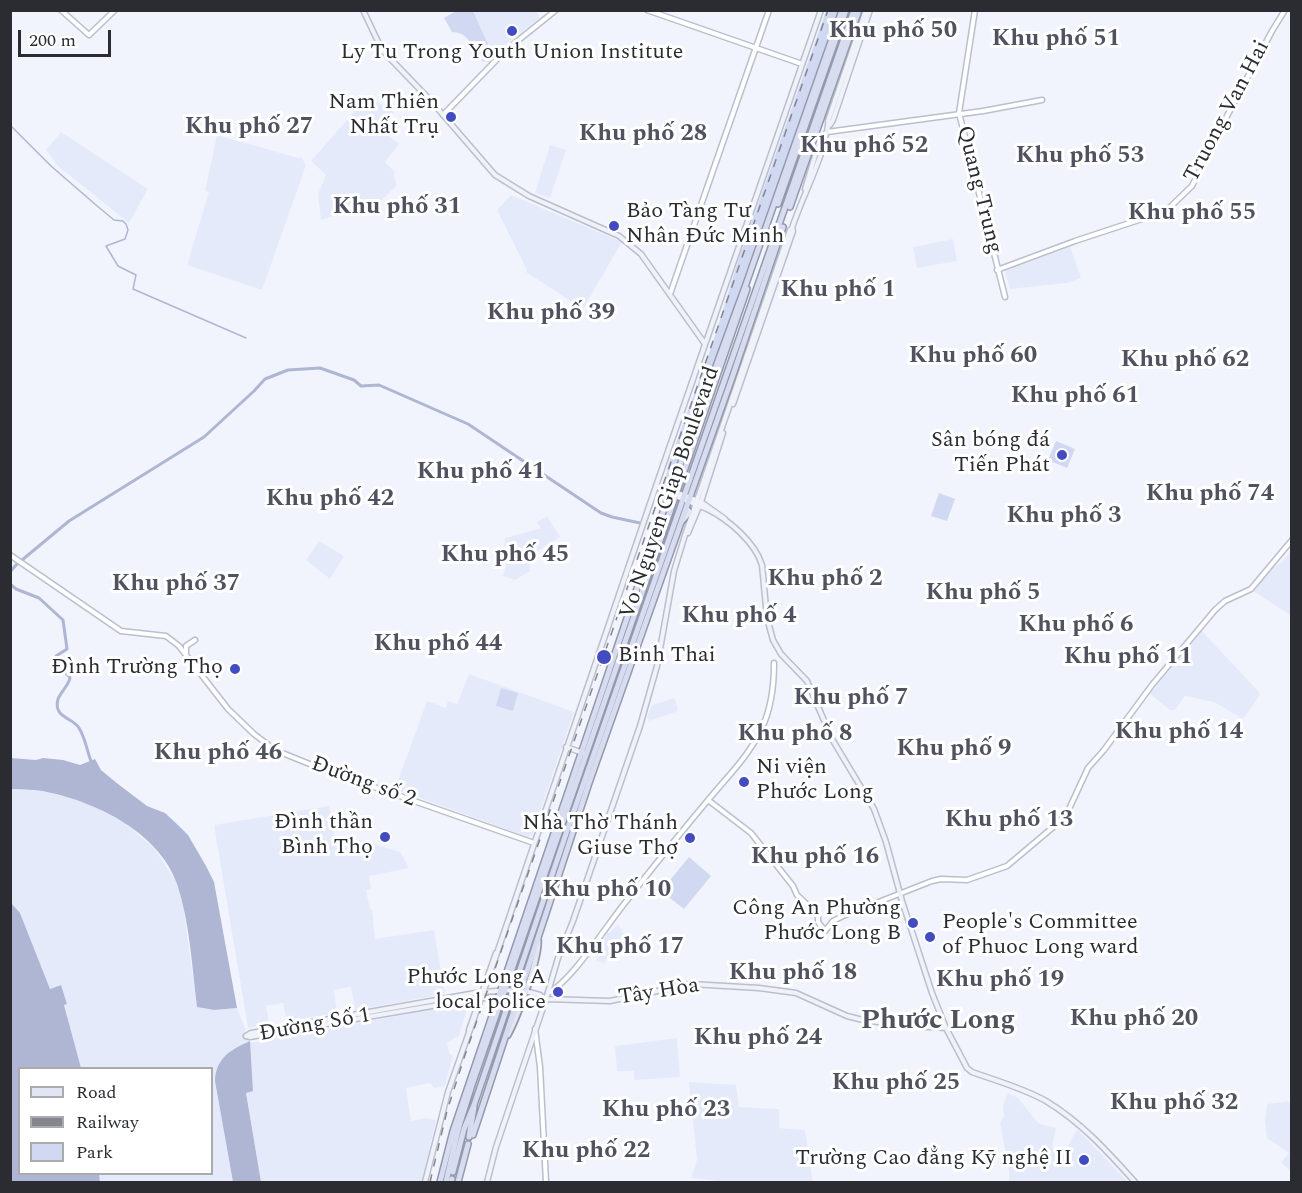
<!DOCTYPE html>
<meta charset="utf-8">
<style>
body{margin:0}
#map{position:relative;width:1302px;height:1193px;overflow:hidden;background:#f2f4fd;font-family:Spectral,serif}
canvas{display:block}
.frame{position:absolute;inset:0;border:12px solid #2a2c31;pointer-events:none}
.legend{position:absolute;left:18px;top:1067px;width:195px;height:108px;box-sizing:border-box;background:#fff;border:2px solid #aaabad;margin:0;padding:8px 10px;list-style:none;font-size:18px;color:#2a2c31}
.legend li{display:flex;align-items:center;gap:12px;height:30px}
.legend b{width:30px;border:2px solid #aaabad}
.scale{position:absolute;left:18px;top:30px;width:93px;height:27px;box-sizing:border-box;border:3px solid #2a2c31;border-top:0;padding-left:8px;font-size:18px;line-height:21px;white-space:nowrap;color:#2a2c31;-webkit-text-stroke:4px #fff;paint-order:stroke}
</style>
<div id="map">
<canvas width="1302" height="1193"></canvas>
<div class="frame"></div>
<ul class="legend">
<li><b style="height:8px;background:#e1e5f4"></b>Road</li>
<li><b style="height:8px;background:#84868d"></b>Railway</li>
<li><b style="height:16px;background:#d1d8f2"></b>Park</li>
</ul>
<div class="scale">200 m</div>
</div>
<script>
const c = document.querySelector('canvas').getContext('2d');
c.lineJoin = 'round';
function fill(path, color) { c.fillStyle = color; c.fill(path, 'evenodd'); }
function strokePath(path, color, width, dash) { c.strokeStyle = color; c.lineWidth = width; c.lineCap = dash ? 'butt' : 'round'; c.setLineDash(dash || []); c.stroke(path); }
function label(font, color, halo, rows, align = 'center') {
  c.font = font + ' Spectral,serif'; c.lineWidth = 6; c.setLineDash([]); c.textBaseline = 'middle'; c.strokeStyle = halo; c.fillStyle = color; for (const [text, x, y, turn = 0] of rows) {
    c.save(); c.translate(x, y); c.rotate((+turn || 0) * Math.PI / 180); c.textAlign = isNaN(turn) ? turn : align; if (halo) c.strokeText(text, 0, 0); c.fillText(text, 0, 0); c.restore();
  }
}
const built = new Path2D(`
 M 473,11 L 536,11 L 540,18 L 507,43 L 494,56 Z
 M 368,96 L 394,112 L 381,130 L 399,144 L 385,162 L 395,172 L 394,176 L 397,185 L 372,210 L 357,198 L 339,214 L 321,220 L 318,194 L 326,175 L 311,161 Z
 M 61,132 L 148,189 L 129,223 L 58,166 L 46,150 Z
 M 217,135 L 298,158 L 301,157 L 306,165 L 262,290 L 187,265 L 209,192 L 205,191 Z
 M 550,145 L 566,150 L 550,198 L 535,193 Z
 M 511,195 L 622,242 L 583,309 L 526,272 L 527,270 L 497,210 Z
 M 953,239 L 957,261 L 917,268 L 913,247 Z
 M 1070,247 L 1081,278 L 1067,283 L 1010,289 L 1005,271 Z
 M 547,516 L 560,537 L 529,556 L 530,571 L 515,580 L 503,576 L 506,565 L 503,564 L 505,538 L 541,528 L 537,522 Z
 M 319,541 L 344,556 L 330,579 L 306,560 Z
 M 1291,550 L 1291,623 L 1290,621 L 1290,615 L 1253,591 L 1268,571 L 1282,562 Z
 M 1202,631 L 1259,692 L 1260,695 L 1243,719 L 1214,702 L 1185,696 L 1175,710 L 1170,710 L 1150,694 Z
 M 469,674 L 574,712 L 532,835 L 528,837 L 395,789 L 427,701 L 446,708 L 448,701 L 457,704 Z
 M 675,698 L 678,711 L 649,721 L 647,717 L 652,705 Z
 M 11,789 L 45,791 L 69,797 L 93,806 L 123,822 L 154,848 L 176,882 L 183,905 L 197,1007 L 214,1010 L 237,1008 L 250,1041 L 239,1046 L 220,1060 L 215,1081 L 233,1182 L 100,1182 L 99,1174 L 212,1174 L 212,1068 L 81,1068 L 64,1005 L 67,1004 L 61,985 L 50,989 L 20,913 L 11,903 Z
 M 329,806 L 336,844 L 360,840 L 400,852 L 409,868 L 369,876 L 371,889 L 366,890 L 370,909 L 372,909 L 375,939 L 434,930 L 445,994 L 355,1010 L 351,987 L 334,990 L 337,1013 L 287,1021 L 283,1003 L 266,1006 L 269,1024 L 248,1028 L 214,825 Z
 M 618,924 L 635,953 L 608,955 L 605,963 L 596,961 L 606,937 L 602,934 L 605,930 L 609,933 Z
 M 466,1003 L 467,1010 L 459,1036 L 447,1042 L 449,1053 L 453,1056 L 445,1086 L 434,1088 L 430,1083 L 406,1088 L 411,1121 L 425,1118 L 436,1120 L 422,1182 L 261,1182 L 246,1093 L 253,1091 L 250,1043 Z
 M 677,1038 L 680,1077 L 634,1080 L 634,1071 L 617,1071 L 615,1046 Z
 M 689,1082 L 736,1085 L 739,1107 L 779,1109 L 779,1128 L 805,1130 L 813,1182 L 730,1182 L 691,1178 L 697,1160 Z
 M 1008,1093 L 1018,1098 L 1038,1123 L 1056,1128 L 1052,1147 L 1064,1154 L 1077,1129 L 1128,1182 L 1009,1182 L 1009,1172 L 1000,1122 L 1004,1117 L 1003,1105 Z
 M 1291,1101 L 1292,1101 L 1291,1172 L 1281,1162 L 1289,1153 L 1267,1138 L 1265,1121 L 1267,1104 Z`);
const green = new Path2D(`
 M 456,11 L 473,11 L 494,57 L 490,62 L 482,61 C 473,49 469,32 452,32 L 444,18 Z
 M 826,11 L 838,11 L 671,485 L 665,483 L 668,465 L 713,342 L 738,261 Z
 M 1056,441 L 1075,449 L 1067,468 L 1048,460 Z
 M 939,493 L 955,499 L 947,521 L 931,516 Z
 M 501,688 L 518,693 L 513,711 L 496,706 Z
 M 689,857 L 711,876 L 684,909 L 661,891 Z`);
const forest = new Path2D(`
 M 11,758 L 36,760 L 43,758 L 63,760 L 80,765 L 95,759 L 101,770 L 118,784 L 147,806 L 165,813 L 179,826 L 188,835 L 206,866 L 214,882 L 237,1008 L 214,1010 L 197,1007 C 192,967 190,923 177,884 C 160,833 96,802 47,792 C 36,789 22,790 11,789 Z
 M 11,903 L 20,913 L 50,989 L 61,985 L 67,1004 L 64,1005 L 81,1068 L 20,1068 L 20,1174 L 99,1174 L 100,1182 L 11,1182 Z
 M 250,1041 L 253,1091 L 246,1093 L 261,1182 L 233,1182 L 215,1081 C 216,1058 230,1050 250,1041 Z`);
const stream = new Path2D(`
 M 10,125 L 51,166 L 96,205 L 114,220 L 123,221 L 126,224 L 128,230 L 125,239 L 106,246 L 118,266 L 136,275 L 133,289 L 246,338`);
const canal = new Path2D(`
 M 10,572 L 16,565 L 69,521 L 204,437 L 254,391 L 265,379 L 288,370 L 320,368 L 354,380 L 361,386 L 379,385 L 468,424 L 601,513 L 612,517 L 640,523
 M 10,584 L 16,589 L 39,598 L 63,620 L 67,649 L 56,656 C 53,669 65,669 70,678 C 68,686 61,692 58,699 C 53,718 72,717 79,728 C 85,737 87,751 91,761`);
const tertiary = new Path2D(`
 M 61,10 L 89,35 L 115,10
 M 647,10 L 802,64
 M 975,10 L 959,113 L 1005,297
 M 443,115 L 505,51 L 556,10
 M 827,132 L 983,111 L 1042,100
 M 997,270 L 1075,241 L 1166,211 L 1192,186 L 1218,133 L 1272,31 L 1285,10
 M 670,294 L 769,10
 M 10,555 L 121,631 L 166,636 L 179,646 L 228,709 L 254,734 L 275,750 L 317,767 L 534,843
 M 186,653 L 186,646 L 195,640
 M 708,800 L 751,833 L 793,886 L 797,895 L 818,915 L 818,922 L 825,931 L 833,921 L 843,916 L 932,881 L 941,879 L 967,880 L 1007,866 L 1058,823 L 1069,809 L 1088,768 L 1104,750 L 1152,685 L 1215,610 L 1225,601 L 1251,589 L 1292,540
 M 548,993 C 573,980 608,923 628,899 C 654,866 681,832 709,799 C 727,777 748,757 761,730 C 771,710 774,686 774,663
 M 535,1029 L 540,1067 L 546,1182`);
const secondary = new Path2D(`
 M 363,10 L 382,50 L 432,102 L 495,175 L 529,196 L 619,236 L 641,254 L 705,344
 M 830,125 L 833,120 L 870,10
 M 805,189 L 817,149 L 822,146
 M 733,404 L 793,231 L 792,228 C 801,201 813,178 822,151 C 821,140 830,132 828,121 L 866,10
 M 656,486 C 672,496 689,501 707,509 C 728,519 755,542 762,565 L 767,618 L 773,640 L 781,654 L 807,681 L 832,739 L 874,809 L 886,842 L 902,901 L 932,993 L 946,1028 L 967,1068 L 972,1072 C 997,1081 1023,1088 1046,1101 C 1081,1122 1108,1152 1135,1182
 M 662,490 L 666,488 L 701,502 L 725,519
 M 688,533 L 701,502 L 723,433
 M 566,747 L 583,753
 M 525,991 L 540,995 L 545,999
 M 522,999 L 537,1002 L 546,999 L 610,1001 L 691,984 L 759,988 L 796,993 L 847,1016 L 859,1019 L 896,1025 L 946,1028
 M 469,1030 L 496,953
 M 246,1036 L 250,1037 L 479,998 L 512,998
 M 246,1036 L 251,1033 L 481,992 L 514,990
 M 425,1182 L 448,1092 L 496,956 L 656,486 L 821,10
 M 487,1182 L 496,1147 L 546,999 L 558,958 L 573,921 L 640,726 L 657,666 L 674,571 L 685,535 L 790,230 L 792,228`);
const primary = new Path2D(`
 M 683,520 L 690,512 L 686,508
 M 508,1035 C 517,1018 541,956 538,938`);
const trunk = new Path2D(`
 M 778,204 L 846,10
 M 790,207 L 859,10
 M 473,1135 L 589,783 L 732,378 L 783,227
 M 469,1137 L 474,1107
 M 453,1172 L 464,1129 L 474,1105 L 569,825 L 854,10
 M 440,1182 L 453,1131 L 665,506 L 746,284 L 842,10
 M 446,1182 L 459,1126 L 472,1085 L 747,289
 M 451,1182 L 452,1179
 M 458,1182 L 468,1144`);
const rail = new Path2D(`
 M 430,1182 L 447,1111 L 465,1055 L 828,10`);
const markers = [
 [512,31,6,"#424cc0"],
 [451,117,6,"#424cc0"],
 [614,226,6,"#424cc0"],
 [1062,455,6,"#424cc0"],
 [604,657,8,"#424cc0"],
 [235,669,6,"#424cc0"],
 [744,782,6,"#424cc0"],
 [385,837,6,"#424cc0"],
 [690,838,6,"#424cc0"],
 [913,923,6,"#424cc0"],
 [930,937,6,"#424cc0"],
 [558,992,6,"#424cc0"],
 [1084,1160,6,"#424cc0"]
];
const poiNames = [
 ["Ly Tu Trong Youth Union Institute",512,54,"center"],
 ["Nam Thiên",439,104],
 ["Nhất Trụ",439,129],
 ["Bảo Tàng Tư",626,213,"left"],
 ["Nhân Đức Minh",626,238,"left"],
 ["Sân bóng đá",1050,442],
 ["Tiến Phát",1050,467],
 ["Binh Thai",618,657,"left"],
 ["Đình Trường Thọ",223,669],
 ["Ni viện",756,769,"left"],
 ["Phước Long",756,794,"left"],
 ["Đình thần",373,824],
 ["Bình Thọ",373,849],
 ["Nhà Thờ Thánh",678,825],
 ["Giuse Thợ",678,850],
 ["Công An Phường",901,910],
 ["Phước Long B",901,935],
 ["People's Committee",942,924,"left"],
 ["of Phuoc Long ward",942,949,"left"],
 ["Phước Long A",546,979],
 ["local police",546,1004],
 ["Trường Cao đẳng Kỹ nghệ II",1072,1160]
];
const streetNames = [
 ["Truong Van Hai",1228,112,-62],
 ["Quang Trung",978,190,76],
 ["Vo Nguyen Giap Boulevard",671,493,-71],
 ["Đường số 2",363,783,20],
 ["Tây Hòa",659,993,-9],
 ["Đường Số 1",315,1026,-10]
];
const neighbourhoodNames = [
 ["Khu phố 50",893,32],
 ["Khu phố 51",1056,40],
 ["Khu phố 27",249,128],
 ["Khu phố 28",643,135],
 ["Khu phố 52",864,147],
 ["Khu phố 53",1080,157],
 ["Khu phố 31",397,208],
 ["Khu phố 55",1192,214],
 ["Khu phố 1",838,291],
 ["Khu phố 39",551,314],
 ["Khu phố 60",973,357],
 ["Khu phố 62",1185,361],
 ["Khu phố 61",1075,397],
 ["Khu phố 41",481,473],
 ["Khu phố 74",1210,495],
 ["Khu phố 42",330,500],
 ["Khu phố 3",1064,517],
 ["Khu phố 45",505,556],
 ["Khu phố 2",825,580],
 ["Khu phố 37",176,585],
 ["Khu phố 5",983,594],
 ["Khu phố 4",739,617],
 ["Khu phố 6",1076,626],
 ["Khu phố 44",438,645],
 ["Khu phố 11",1128,658],
 ["Khu phố 7",851,699],
 ["Khu phố 14",1179,733],
 ["Khu phố 8",795,735],
 ["Khu phố 9",954,750],
 ["Khu phố 46",218,754],
 ["Khu phố 13",1009,821],
 ["Khu phố 16",815,858],
 ["Khu phố 10",607,891],
 ["Khu phố 17",620,948],
 ["Khu phố 18",793,974],
 ["Khu phố 19",1000,981],
 ["Khu phố 20",1134,1020],
 ["Khu phố 24",758,1039],
 ["Khu phố 25",896,1084],
 ["Khu phố 32",1174,1104],
 ["Khu phố 23",666,1111],
 ["Khu phố 22",586,1152]
];
const districtNames = [
 ["Phước Long",938,1023]
];
fill(built, '#e5eafb');
fill(green, '#d1d8f2');
fill(forest, '#aeb6d3');
strokePath(stream, '#aeb6d3', 1.5);
strokePath(canal, '#aeb6d3', 3);
strokePath(tertiary, '#bbbfcd', 7);
strokePath(secondary, '#bbbfcd', 7);
strokePath(primary, '#9499ab', 8);
strokePath(trunk, '#9499ab', 8);
strokePath(tertiary, '#fff', 4);
strokePath(secondary, '#f0f2f9', 4);
strokePath(primary, '#e1e5f4', 4.5);
strokePath(trunk, '#d7dcf0', 5);
strokePath(rail, '#84868d', 1.5, [8, 8]);
for (const [x, y, r, color] of markers) { const dot = new Path2D(); dot.arc(x, y, r, 0, 2 * Math.PI); c.fillStyle = color; c.fill(dot); strokePath(dot, '#fff', 2); }
label('22px', '#2a2c31', '#fff', poiNames, 'right');
label('22px', '#2a2c31', '#fff', streetNames);
label('bold 24px', '#50535f', '#fff', neighbourhoodNames);
label('bold 28px', '#50535f', '#fff', districtNames);
</script>
